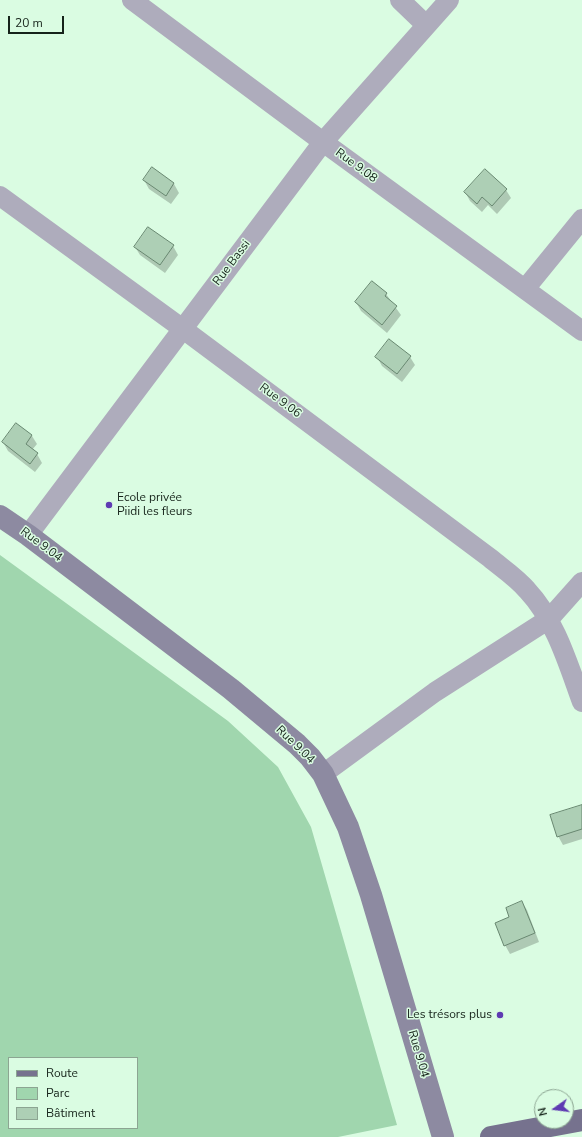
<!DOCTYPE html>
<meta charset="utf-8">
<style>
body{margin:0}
#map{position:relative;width:582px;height:1137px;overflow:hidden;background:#dafce2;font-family:"Nunito Sans",sans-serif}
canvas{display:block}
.legend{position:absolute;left:8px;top:1057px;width:130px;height:72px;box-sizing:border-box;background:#dafce2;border:1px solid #8ca592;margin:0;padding:5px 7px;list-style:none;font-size:12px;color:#16231a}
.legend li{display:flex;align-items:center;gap:8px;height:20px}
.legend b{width:20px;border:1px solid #8ca592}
.north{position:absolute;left:534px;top:1089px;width:40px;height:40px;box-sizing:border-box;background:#dafce2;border:1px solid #8ca592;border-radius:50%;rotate:256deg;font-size:11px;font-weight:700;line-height:16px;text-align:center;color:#16231a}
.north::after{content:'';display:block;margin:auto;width:14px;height:18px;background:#5e3ab2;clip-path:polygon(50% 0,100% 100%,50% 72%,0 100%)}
.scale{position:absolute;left:8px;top:16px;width:56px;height:18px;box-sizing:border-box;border:2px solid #16231a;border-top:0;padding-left:5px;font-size:12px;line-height:14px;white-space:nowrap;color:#16231a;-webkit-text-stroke:3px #dafce2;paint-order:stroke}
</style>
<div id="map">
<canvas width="582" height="1137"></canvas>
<ul class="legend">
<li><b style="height:5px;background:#76728e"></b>Route</li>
<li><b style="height:11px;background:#a0d6ae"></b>Parc</li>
<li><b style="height:11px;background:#adcfb5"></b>Bâtiment</li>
</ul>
<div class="north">N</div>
<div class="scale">20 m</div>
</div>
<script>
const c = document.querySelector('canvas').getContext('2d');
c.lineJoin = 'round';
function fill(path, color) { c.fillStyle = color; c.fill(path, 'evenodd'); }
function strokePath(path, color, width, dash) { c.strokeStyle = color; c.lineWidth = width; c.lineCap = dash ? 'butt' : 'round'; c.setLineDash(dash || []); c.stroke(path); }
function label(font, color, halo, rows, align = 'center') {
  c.font = font + ' "Nunito Sans",sans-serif'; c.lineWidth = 3; c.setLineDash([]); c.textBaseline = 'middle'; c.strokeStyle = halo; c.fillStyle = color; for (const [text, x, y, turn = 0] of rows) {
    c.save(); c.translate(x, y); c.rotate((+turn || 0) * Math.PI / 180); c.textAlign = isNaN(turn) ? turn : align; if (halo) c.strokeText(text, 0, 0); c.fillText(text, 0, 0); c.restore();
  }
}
const green = new Path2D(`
 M 0,555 L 228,721 L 278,767 L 311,827 L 397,1125 L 338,1137 L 0,1137 ZM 9,1058 L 137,1058 L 137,1128 L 9,1128 Z`);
const shadow = new Path2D(`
 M 152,169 L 174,184 L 179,193 L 171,204 L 149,189 L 144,180 Z
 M 506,190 L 511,198 L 497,214 L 488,205 L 482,212 L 470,201 L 465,192 Z
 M 173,246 L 178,255 L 165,273 L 140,255 L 135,247 Z
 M 386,294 L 401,315 L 387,333 L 361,311 L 356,302 Z
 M 377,357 L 410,357 L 415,365 L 402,382 L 382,366 Z
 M 16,424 L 32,436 L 37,444 L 32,450 L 37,454 L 42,463 L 35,472 L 8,451 L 3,442 Z
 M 582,806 L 582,839 L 563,845 L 558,836 Z
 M 522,902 L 527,910 L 539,942 L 510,954 L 505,945 L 511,918 Z`);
const building = new Path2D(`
 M 152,167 L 174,183 L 166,196 L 143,180 Z
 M 485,169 L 507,189 L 492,206 L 482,197 L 477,204 L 464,192 Z
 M 148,227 L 174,245 L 160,265 L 134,247 Z
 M 372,281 L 387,293 L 385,296 L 397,306 L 382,325 L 355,302 Z
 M 389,339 L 411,356 L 397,374 L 375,357 Z
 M 16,423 L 32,435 L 26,444 L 38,453 L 30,464 L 2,442 Z
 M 582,805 L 582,829 L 557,837 L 550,815 Z
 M 522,901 L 535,933 L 504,946 L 495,923 L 509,917 L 506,908 Z`);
const street = new Path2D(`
 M 132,0 L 323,142 L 582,331
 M 400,0 L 426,25
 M 0,196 L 183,329 L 490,558 C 502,568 517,578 527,590 C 556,621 568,664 582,702
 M 525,289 L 582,219
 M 28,535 L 323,142 L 449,0
 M 323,774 L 435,692 L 549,619 L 582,582`);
const secondary = new Path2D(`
 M 0,516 L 28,535 L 231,689 L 297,744 L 310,757 L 323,774 L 348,827 L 371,895 L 443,1137`);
const primary = new Path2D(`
 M 491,1137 L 582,1120`);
const markers = [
 [109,505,4,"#5e3ab2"],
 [500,1015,4,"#5e3ab2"]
];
const streetNames = [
 ["Rue 9.08",356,166,36],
 ["Rue Bassi",232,263,-53],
 ["Rue 9.06",280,401,37],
 ["Rue 9.04",41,545,37],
 ["Rue 9.04",295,745,44],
 ["Rue 9.04",418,1054,74]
];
const poiNames = [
 ["Ecole privée",117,498],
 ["Piidi les fleurs",117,512],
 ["Les trésors plus",492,1015,"right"]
];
fill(green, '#a0d6ae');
fill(shadow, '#0003');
fill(building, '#adcfb5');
strokePath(building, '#688770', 1);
strokePath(street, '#aeacbc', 20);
strokePath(secondary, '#8d8aa1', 22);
strokePath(primary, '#76728e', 22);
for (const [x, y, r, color] of markers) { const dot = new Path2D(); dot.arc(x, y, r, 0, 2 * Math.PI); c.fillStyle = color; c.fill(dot); strokePath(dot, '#dafce2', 1.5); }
label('12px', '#16231a', '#dafce2', streetNames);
label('12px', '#16231a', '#dafce2', poiNames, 'left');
</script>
